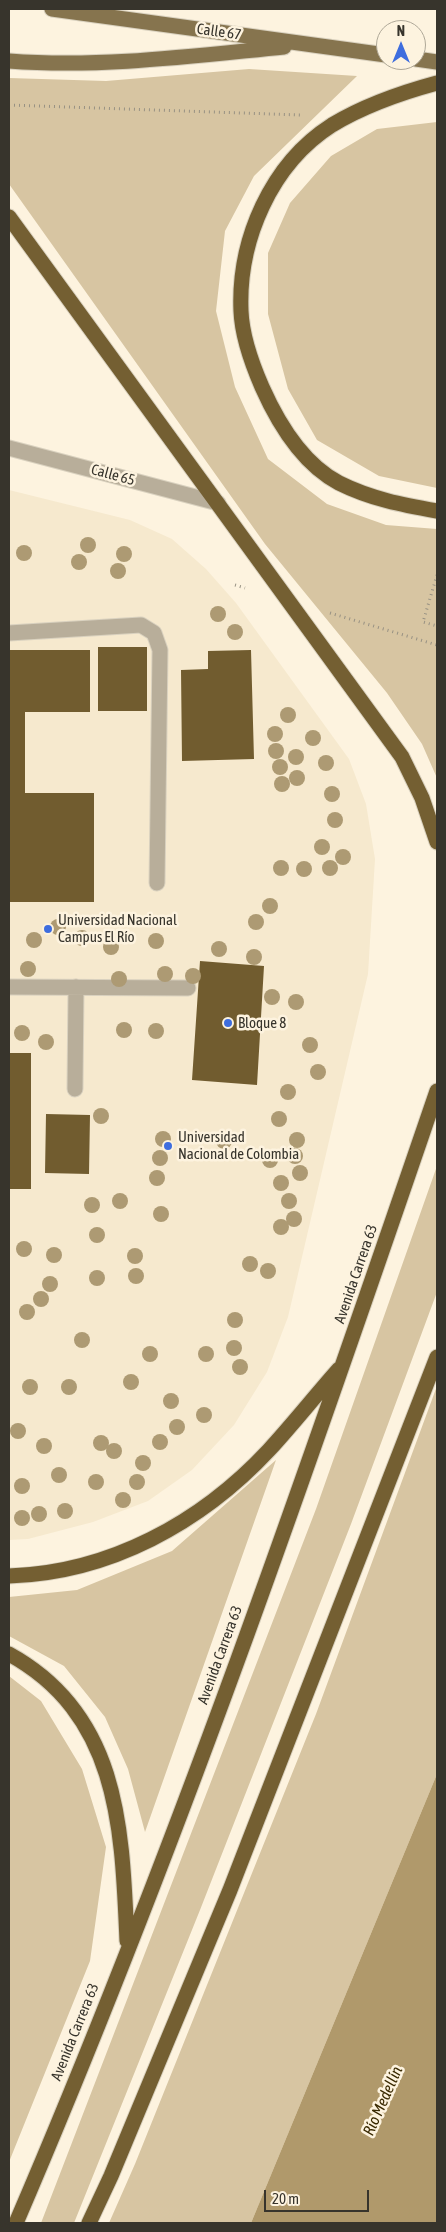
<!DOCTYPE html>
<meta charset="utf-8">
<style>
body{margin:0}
#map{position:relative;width:446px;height:2232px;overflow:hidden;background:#fdf3df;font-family:"Asap Condensed",sans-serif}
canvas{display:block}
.frame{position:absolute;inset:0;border:10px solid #37342c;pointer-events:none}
.north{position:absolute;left:376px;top:20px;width:50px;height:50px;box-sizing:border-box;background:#fdf3df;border:1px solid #aea797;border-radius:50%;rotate:0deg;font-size:14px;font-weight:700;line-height:20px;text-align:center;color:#37342c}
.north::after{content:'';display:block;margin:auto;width:18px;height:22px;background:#3e6dde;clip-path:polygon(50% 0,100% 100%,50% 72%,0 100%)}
.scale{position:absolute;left:264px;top:2190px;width:105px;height:22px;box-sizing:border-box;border:2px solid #37342c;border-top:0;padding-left:6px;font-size:15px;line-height:18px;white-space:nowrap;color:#37342c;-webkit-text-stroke:4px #fdf3df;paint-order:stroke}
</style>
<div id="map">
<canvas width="446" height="2232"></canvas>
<div class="frame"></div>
<div class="north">N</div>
<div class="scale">20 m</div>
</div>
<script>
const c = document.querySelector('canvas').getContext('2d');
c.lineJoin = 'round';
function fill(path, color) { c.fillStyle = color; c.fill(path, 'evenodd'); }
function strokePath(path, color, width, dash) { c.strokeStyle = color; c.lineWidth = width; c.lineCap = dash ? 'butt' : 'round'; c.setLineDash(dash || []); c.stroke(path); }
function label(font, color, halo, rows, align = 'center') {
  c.font = font + ' "Asap Condensed",sans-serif'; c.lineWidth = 5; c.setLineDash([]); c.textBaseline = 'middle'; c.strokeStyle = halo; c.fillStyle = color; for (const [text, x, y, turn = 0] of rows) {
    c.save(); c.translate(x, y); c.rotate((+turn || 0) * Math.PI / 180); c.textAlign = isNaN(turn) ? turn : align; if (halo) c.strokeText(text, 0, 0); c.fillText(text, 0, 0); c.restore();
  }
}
const built = new Path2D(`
 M 9,490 L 130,520 L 172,539 L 206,569 L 236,603 L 349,759 L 366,804 L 375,859 L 368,974 L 288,1317 L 267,1372 L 234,1425 L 192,1470 L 148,1501 L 93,1522 L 28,1539 L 9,1540 Z`);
const green = new Path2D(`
 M 249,69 L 357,76 L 254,176 L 225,231 L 216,311 L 235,387 L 268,459 L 327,504 L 386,525 L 437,529 L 437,778 L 422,744 L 387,693 L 265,544 L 9,184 L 9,78 L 106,81 Z
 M 437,122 L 437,488 L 379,476 L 317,440 L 288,389 L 268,314 L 268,253 L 290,203 L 331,156 L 377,129 Z
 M 437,1166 L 437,1292 L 351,1524 L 200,1910 L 74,2223 L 41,2223 L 316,1509 Z
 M 437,1386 L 437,1774 L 251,2223 L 109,2223 L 135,2164 L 316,1714 Z
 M 276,1460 L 145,1832 L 128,1769 L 105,1717 L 64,1666 L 9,1636 L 9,1597 L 77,1590 L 172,1551 Z
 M 9,1676 L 41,1701 L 82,1769 L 106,1847 L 90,1961 L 9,2162 Z`);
const water = new Path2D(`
 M 437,1774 L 437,2223 L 251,2223 Z`);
const building = new Path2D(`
 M 98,647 L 147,647 L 147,711 L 98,711 Z
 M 9,650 L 90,650 L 90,712 L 25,712 L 25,793 L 94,793 L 94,902 L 9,902 Z
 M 251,650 L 254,759 L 182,761 L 181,670 L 208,669 L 208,651 Z
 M 200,961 L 264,966 L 257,1085 L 192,1080 Z
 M 9,1053 L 31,1053 L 31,1189 L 9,1189 Z
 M 46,1114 L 90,1115 L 89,1174 L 45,1173 Z`);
const path = new Path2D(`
 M 9,105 L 300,115
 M 437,575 L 423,622 L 437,626
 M 235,585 L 245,588
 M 330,613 L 437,645`);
const minor = new Path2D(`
 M 9,448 L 218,503
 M 9,633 L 141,625 L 154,633 L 160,650 L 157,883
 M 9,987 L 188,988
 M 75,1089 L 76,987`);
const major = new Path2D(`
 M 52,9 L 386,55
 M 416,59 L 437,62
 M 9,61 C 101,68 192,56 284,47`);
const highway = new Path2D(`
 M 437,83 C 400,93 365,105 332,125 C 271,164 238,240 241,311 C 242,337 252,364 262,387 C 278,423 303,464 339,483 C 371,499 403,505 437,511
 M 9,217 L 402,757 L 422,798 L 437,842
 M 9,1576 C 109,1573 201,1523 269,1450 C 293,1424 315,1396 339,1369
 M 9,1654 C 120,1715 122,1829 127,1941
 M 16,2223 C 175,1853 307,1471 437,1091
 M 89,2223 L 111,2176 L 230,1890 L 437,1357`);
const trees = [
 [88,545],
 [24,553],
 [124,554],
 [79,562],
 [118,571],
 [218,614],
 [235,632],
 [288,715],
 [275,734],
 [313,738],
 [276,751],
 [296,757],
 [326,763],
 [280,767],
 [297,778],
 [282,784],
 [332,794],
 [335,820],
 [322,847],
 [343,857],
 [281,868],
 [330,868],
 [304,869],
 [270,906],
 [256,922],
 [58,927],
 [82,938],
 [34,940],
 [156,941],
 [111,947],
 [219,949],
 [254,957],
 [28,969],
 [165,974],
 [193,976],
 [119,979],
 [272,997],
 [296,1002],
 [124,1030],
 [156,1031],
 [22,1033],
 [46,1042],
 [310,1045],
 [318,1072],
 [288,1092],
 [101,1116],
 [279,1119],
 [163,1139],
 [297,1140],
 [224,1141],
 [295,1156],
 [160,1158],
 [270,1160],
 [300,1173],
 [157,1178],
 [281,1183],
 [120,1201],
 [289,1201],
 [92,1205],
 [161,1214],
 [294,1219],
 [281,1227],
 [97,1235],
 [24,1249],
 [54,1255],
 [135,1256],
 [250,1264],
 [268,1271],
 [136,1276],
 [97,1278],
 [50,1284],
 [41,1299],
 [27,1312],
 [235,1320],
 [82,1340],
 [234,1348],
 [150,1354],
 [206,1354],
 [240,1367],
 [131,1382],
 [30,1387],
 [69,1387],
 [171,1401],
 [204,1415],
 [177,1427],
 [18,1431],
 [160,1442],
 [101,1443],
 [44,1446],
 [114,1451],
 [143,1463],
 [59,1475],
 [96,1482],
 [137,1482],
 [22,1486],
 [123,1500],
 [65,1511],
 [39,1514],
 [22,1518]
];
const markers = [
 [48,929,5,"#3e6dde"],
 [228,1023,5,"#3e6dde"],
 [168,1146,5,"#3e6dde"]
];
const streetNames = [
 ["Calle 67",219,32,8],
 ["Calle 65",113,475,15],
 ["Avenida Carrera 63",356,1274,-71],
 ["Avenida Carrera 63",220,1655,-70],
 ["Avenida Carrera 63",75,2032,-68]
];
const poiNames = [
 ["Universidad Nacional",58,920],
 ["Campus El Río",58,937],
 ["Bloque 8",238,1023],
 ["Universidad",178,1137],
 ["Nacional de Colombia",178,1154]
];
const waterNames = [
 ["Río Medellín",383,2101,-66]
];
fill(built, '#f6e9ce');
fill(green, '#d7c5a2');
fill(water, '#b0996b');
fill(building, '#715c2f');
strokePath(minor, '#d9d1bf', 17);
strokePath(major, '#d9d1bf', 17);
strokePath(highway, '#d9d1bf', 17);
strokePath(path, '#979183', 3, [1, 4]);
strokePath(minor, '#b8ae9a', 15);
strokePath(major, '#86744e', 15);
strokePath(highway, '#745f32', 15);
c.fillStyle = '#ad9a73';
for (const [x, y] of trees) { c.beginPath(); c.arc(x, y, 8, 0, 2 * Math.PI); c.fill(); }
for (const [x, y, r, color] of markers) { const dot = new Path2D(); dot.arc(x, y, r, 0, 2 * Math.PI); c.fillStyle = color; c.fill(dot); strokePath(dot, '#fdf3df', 2); }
label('15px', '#37342c', '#fdf3df', streetNames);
label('15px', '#37342c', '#fdf3df', poiNames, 'left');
label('italic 16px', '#392901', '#fdf3df', waterNames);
</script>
